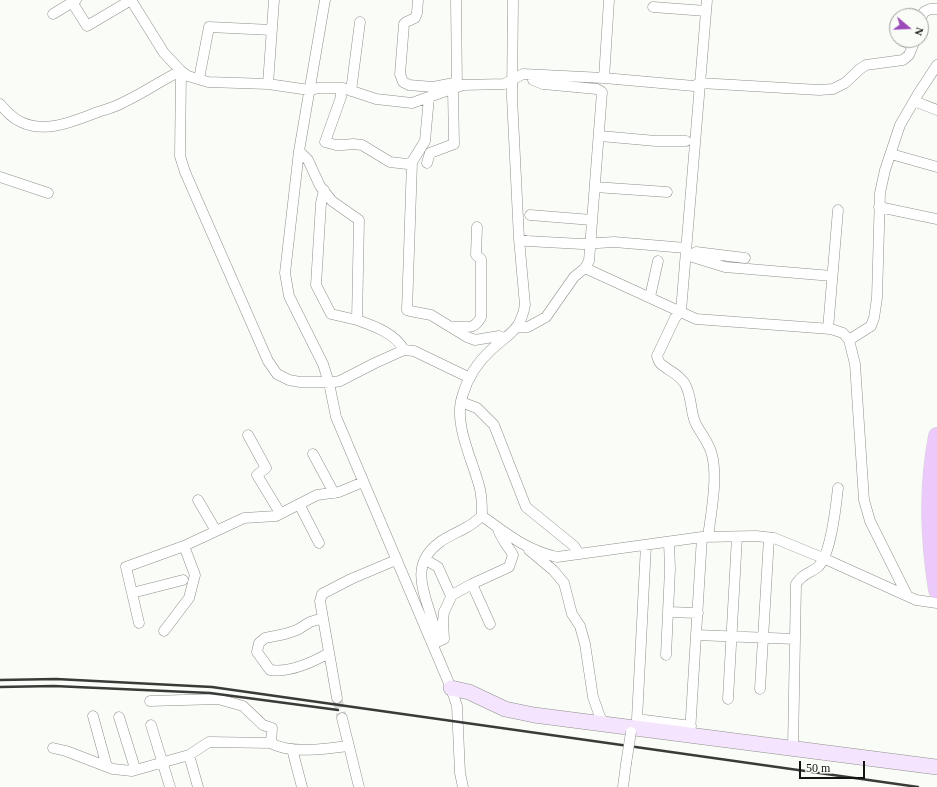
<!DOCTYPE html>
<style>
body{margin:0}
#map{position:relative;width:937px;height:787px;overflow:hidden;background:#fafcf7;font-family:Georgia,serif}
canvas{display:block}
.north{position:absolute;left:889px;top:8px;width:40px;height:40px;box-sizing:border-box;background:#fafcf7;border:1px solid #9ea09c;border-radius:50%;rotate:109deg;font-size:11px;font-weight:700;line-height:16px;text-align:center;color:#141513}
.north::after{content:'';display:block;margin:auto;width:14px;height:18px;background:#9b4aba;clip-path:polygon(50% 0,100% 100%,50% 72%,0 100%)}
.scale{position:absolute;left:799px;top:761px;width:66px;height:18px;box-sizing:border-box;border:2px solid #141513;border-top:0;padding-left:5px;font-size:12px;line-height:14px;white-space:nowrap;color:#141513;-webkit-text-stroke:3px #fafcf7;paint-order:stroke}
</style>
<div id="map">
<canvas width="937" height="787"></canvas>
<div class="north">N</div>
<div class="scale">50 m</div>
</div>
<script>
const c = document.querySelector('canvas').getContext('2d');
c.lineJoin = 'round';
function strokePath(path, color, width, dash) { c.strokeStyle = color; c.lineWidth = width; c.lineCap = dash ? 'butt' : 'round'; c.setLineDash(dash || []); c.stroke(path); }
const streetTunnel = new Path2D(`
 M 337,698 L 342,718`);
const street = new Path2D(`
 M 131,0 L 164,53 L 181,71 L 188,76 L 208,82 L 268,84 L 309,90 L 319,88 L 343,88 L 376,99 L 412,103 L 463,85 L 504,84 L 523,74 L 604,78 L 694,86 L 700,83 L 819,90 L 833,89 L 845,83 L 860,69 L 866,65 L 903,60 L 909,55 L 915,40
 M 325,0 L 299,151 L 285,273 L 289,296 L 323,364 L 329,383 L 336,417 L 451,688 L 457,706 L 460,773 L 463,787
 M 418,0 L 417,13 L 415,18 L 406,22 L 404,24 L 400,74 L 403,82 L 409,85 L 433,87 L 454,83
 M 456,0 L 457,87
 M 707,0 L 681,311 L 675,318 L 657,356 C 658,359 659,363 661,364 C 669,371 679,374 685,384 C 692,397 690,409 695,422 C 700,433 709,442 712,455 C 718,478 711,513 708,537
 M 72,2 L 87,26 L 131,0
 M 653,7 L 706,11
 M 53,14 L 76,0
 M 921,18 L 924,12 L 930,9 L 937,9
 M 181,71 L 180,156 L 185,172 L 268,361 L 277,374 L 289,380 L 300,382 L 320,382 L 329,383 L 340,381 L 375,363 L 404,350 L 414,351 L 470,378
 M 604,78 L 609,0
 M 199,79 L 209,27 L 272,30
 M 268,84 L 274,0
 M 340,88 L 341,97 L 325,142 L 336,145 L 343,145 L 353,144 L 362,145 L 390,162 L 407,164 L 412,162 L 425,141 L 429,97
 M 351,91 L 360,22
 M 914,101 L 937,110
 M 0,104 C 6,111 12,118 21,122 C 46,134 74,121 98,112 C 107,109 116,107 124,102 C 144,93 161,80 181,71
 M 600,136 L 656,141 L 686,141
 M 299,151 L 308,160 L 320,186 L 332,201 L 359,220 L 357,320 C 374,326 395,333 404,350
 M 891,154 L 937,167
 M 412,162 L 407,310 L 410,311 L 431,315 L 467,337 L 475,340 L 499,336 L 504,338
 M 427,163 L 430,153 L 454,144 L 453,89
 M 0,177 L 48,193
 M 595,187 L 667,192
 M 324,190 L 321,203 L 316,285 L 331,314 L 357,320
 M 879,207 L 937,219
 M 530,215 L 592,220
 M 519,239 L 527,241 L 582,244 L 614,242 L 686,248
 M 686,255 L 725,267 L 832,276
 M 690,256 L 696,252 L 745,258
 M 585,268 L 696,319 L 831,329 L 843,333 L 849,340 L 855,364 L 864,500 L 870,521 L 907,595
 M 650,297 L 658,261
 M 454,327 C 466,326 474,331 481,317 L 481,259 L 476,255 L 477,227
 M 518,327 L 528,327 L 546,317 L 574,277 L 585,268 L 589,261 L 602,92 L 597,89 L 543,84 L 533,80 L 533,75
 M 828,329 L 838,210
 M 849,340 L 871,326 L 874,318 L 877,298 L 880,193 L 885,170 L 900,125 L 918,94 L 937,65
 M 461,402 L 477,408 L 494,425 L 526,507 L 574,546 L 579,554
 M 248,435 L 266,468 L 257,475 L 280,513
 M 313,454 L 334,493
 M 198,500 L 216,531
 M 299,504 L 319,543
 M 482,516 C 482,507 482,498 480,489 C 473,460 452,423 463,394 C 468,377 478,362 491,350 C 509,333 520,332 525,305 L 519,239 L 512,97 L 513,0
 M 482,516 C 507,534 526,550 557,557 L 702,537 L 756,536 L 774,538 L 823,558 L 916,600 L 937,603
 M 646,545 L 637,719 L 691,726
 M 529,550 L 553,570 L 564,583 L 572,614 L 580,626 L 585,644 L 593,697 L 600,717 L 606,725
 M 426,560 L 438,567 L 451,596
 M 472,584 L 490,624
 M 132,593 L 183,580
 M 668,612 L 698,613
 M 323,618 L 310,622 L 297,630 L 285,634 L 265,638 L 259,643 L 257,652 L 270,670 C 289,673 313,662 329,653
 M 139,623 L 126,567 L 184,546 L 244,518 L 276,516 L 317,495 L 339,492 L 363,482
 M 164,631 L 189,598 L 195,575 L 184,546
 M 696,635 L 795,639
 M 435,643 L 444,639 L 443,621 L 444,612 L 452,595 L 472,584 L 509,567 L 513,555 C 508,546 501,539 498,529
 M 435,644 C 435,638 435,632 434,626 C 426,595 407,566 440,542 C 448,536 459,532 467,527 C 473,524 477,520 482,516
 M 666,655 L 670,569 L 669,542
 M 760,689 L 769,538
 M 337,698 L 320,601 L 322,594 L 351,579 L 396,560
 M 728,699 L 737,537
 M 150,701 L 218,699 L 243,706 L 263,725 L 272,728 L 271,743
 M 93,716 L 107,767
 M 119,717 L 134,765 L 132,771
 M 342,718 L 359,787
 M 151,725 L 170,787
 M 690,733 L 702,537
 M 53,748 L 66,751 L 113,769 L 132,771 L 189,755 L 209,742 L 271,743 C 289,754 326,749 348,746
 M 793,748 L 796,584 C 803,573 809,574 818,567 C 831,555 836,506 838,488
 M 292,749 L 302,787
 M 189,755 L 198,787
 M 623,787 L 626,764`);
const secondary = new Path2D(`
 M 451,688 L 469,692 L 505,709 L 534,715 L 937,767`);
const primary = new Path2D(`
 M 937,436 C 927,489 929,538 937,590`);
const rail = new Path2D(`
 M 0,680 L 56,679 L 212,687 L 918,787
 M 0,687 L 54,686 L 210,693 L 338,710`);
const streetBridge = new Path2D(`
 M 626,764 L 631,732`);
strokePath(streetTunnel, '#d8d9d5', 10, [10, 5]);
strokePath(street, '#8e908b', 11);
strokePath(secondary, '#8e908b', 16);
strokePath(primary, '#d5d5d5', 18);
strokePath(street, '#fff', 10);
strokePath(secondary, '#f5e4fd', 15);
strokePath(primary, '#ecc9fb', 17);
strokePath(rail, '#393b38', 2.5);
strokePath(streetBridge, '#8e908b', 11, []);
strokePath(streetBridge, '#fff', 10);
</script>
